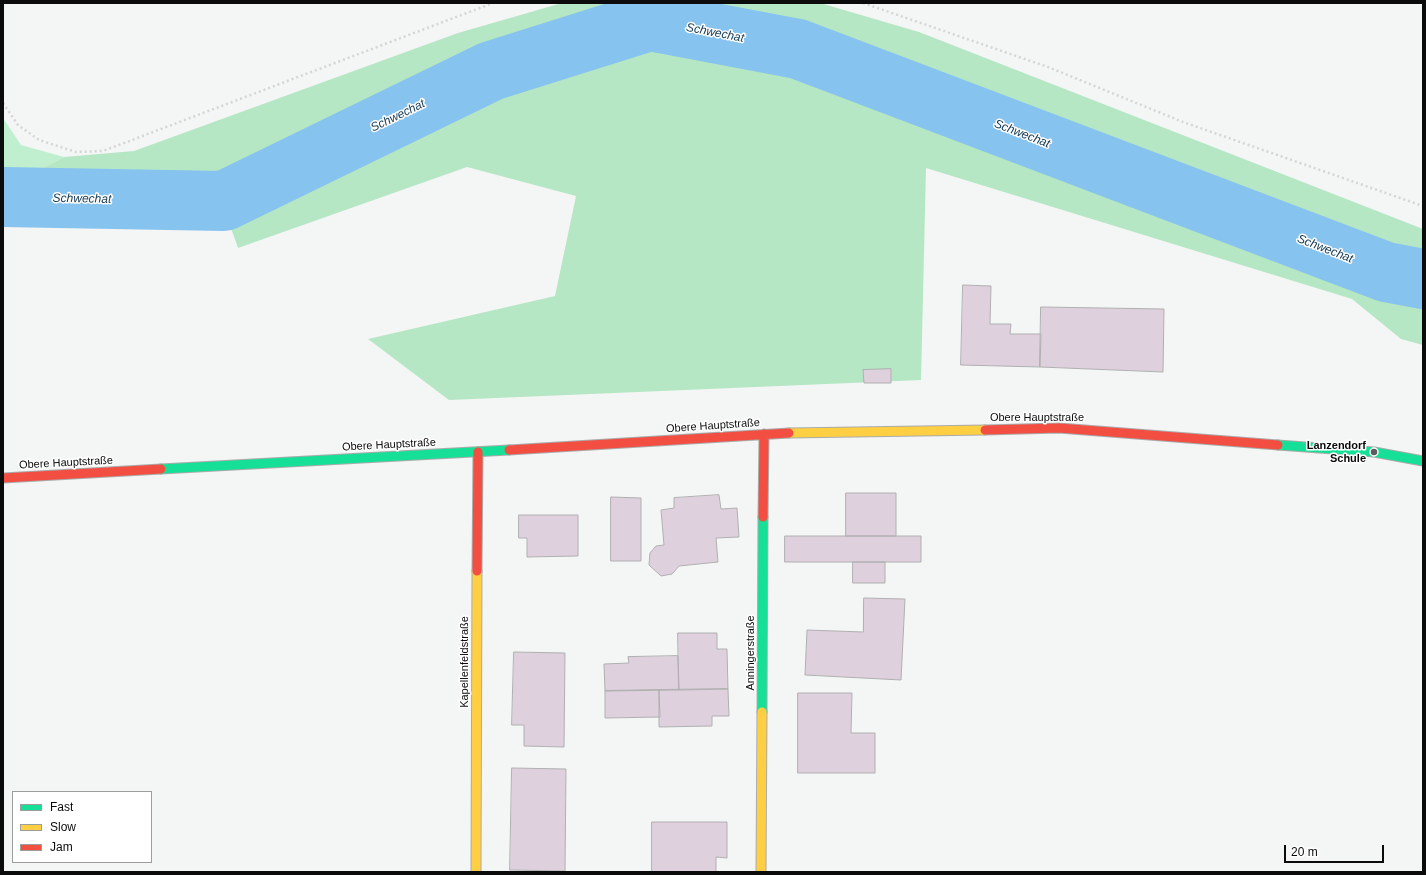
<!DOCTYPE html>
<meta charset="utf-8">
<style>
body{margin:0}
#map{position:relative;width:1426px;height:875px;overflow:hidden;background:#f4f5f5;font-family:Helvetica,sans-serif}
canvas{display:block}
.frame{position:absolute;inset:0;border:4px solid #0b0b0c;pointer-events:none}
.legend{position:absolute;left:12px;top:791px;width:140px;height:72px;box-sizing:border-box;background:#fff;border:1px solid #9d9d9e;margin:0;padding:5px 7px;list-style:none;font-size:12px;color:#0b0b0c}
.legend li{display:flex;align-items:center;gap:8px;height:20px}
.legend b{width:20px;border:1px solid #9d9d9e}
.scale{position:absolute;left:1284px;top:845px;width:100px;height:18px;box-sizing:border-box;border:2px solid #0b0b0c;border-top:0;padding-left:5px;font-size:12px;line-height:14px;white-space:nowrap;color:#0b0b0c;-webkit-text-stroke:3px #fff;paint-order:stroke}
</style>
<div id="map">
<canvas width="1426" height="875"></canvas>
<div class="frame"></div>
<ul class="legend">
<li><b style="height:5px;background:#16e098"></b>Fast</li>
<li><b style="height:5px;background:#ffcf43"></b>Slow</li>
<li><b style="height:5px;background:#f24e42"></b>Jam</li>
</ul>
<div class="scale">20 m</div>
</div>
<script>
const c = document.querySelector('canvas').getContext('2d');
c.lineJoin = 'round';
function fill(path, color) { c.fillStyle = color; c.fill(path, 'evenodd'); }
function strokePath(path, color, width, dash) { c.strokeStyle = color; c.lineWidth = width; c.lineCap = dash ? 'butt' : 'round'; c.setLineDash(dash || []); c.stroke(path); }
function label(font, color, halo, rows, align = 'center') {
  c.font = font + ' Helvetica,sans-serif'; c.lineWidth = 3; c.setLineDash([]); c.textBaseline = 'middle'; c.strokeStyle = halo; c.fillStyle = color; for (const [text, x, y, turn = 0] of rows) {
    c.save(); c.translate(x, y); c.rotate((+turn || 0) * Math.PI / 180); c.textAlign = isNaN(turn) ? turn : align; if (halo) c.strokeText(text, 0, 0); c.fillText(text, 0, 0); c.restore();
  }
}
const green = new Path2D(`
 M 3,118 L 21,145 L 64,157 L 34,173 L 3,171 Z`);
const forest = new Path2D(`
 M 562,3 L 820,3 L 919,32 L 1423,229 L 1423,345 L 1401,339 L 1352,299 L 926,168 L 921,380 L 449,400 L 368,339 L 555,296 L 576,196 L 467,167 L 238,248 L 212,174 L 94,188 L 34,173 L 64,157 L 134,151 L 458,33 Z`);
const river = new Path2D(`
 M 3,197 L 224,201 L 491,71 L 650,21 L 798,49 L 1386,272 L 1423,279`);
const building = new Path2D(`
 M 963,285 L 991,286 L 990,324 L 1011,324 L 1010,334 L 1041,334 L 1040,367 L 961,365 Z
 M 1041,307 L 1164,309 L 1163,372 L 1040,367 Z
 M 891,369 L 891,383 L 864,383 L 863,370 Z
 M 846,493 L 896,493 L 896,536 L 846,536 Z
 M 719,495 L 721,509 L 737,508 L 739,537 L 716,538 L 718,562 L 679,566 L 672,574 L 661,576 L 649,565 L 650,553 L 656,546 L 664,545 L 661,510 L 674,508 L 674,498 Z
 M 611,497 L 641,498 L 641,561 L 611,561 Z
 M 519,515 L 578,515 L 578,556 L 527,557 L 527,538 L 519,538 Z
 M 785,536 L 921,536 L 921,562 L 785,562 Z
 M 853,562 L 885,562 L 885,583 L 853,583 Z
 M 864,598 L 905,599 L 901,680 L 805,675 L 807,630 L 863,632 Z
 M 678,633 L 717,633 L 717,649 L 727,649 L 728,689 L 679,690 Z
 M 514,652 L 565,653 L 564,747 L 524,746 L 524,725 L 512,725 Z
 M 678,656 L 679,690 L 605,691 L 604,664 L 629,663 L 628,657 Z
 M 728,689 L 729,716 L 712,716 L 712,726 L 659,727 L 659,690 Z
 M 659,690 L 660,717 L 605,718 L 605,691 Z
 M 798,693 L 852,693 L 851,733 L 875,733 L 875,773 L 798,773 Z
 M 512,768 L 566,769 L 565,871 L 510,870 Z
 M 652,822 L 727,822 L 727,858 L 716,857 L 716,872 L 652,872 Z`);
const path = new Path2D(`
 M 863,3 L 1048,67 L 1183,122 L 1423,206
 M 3,103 L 18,125 L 39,140 L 76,152 L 103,151 L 493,3`);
const fast = new Path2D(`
 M 1278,445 L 1374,452 L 1423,461
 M 161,469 L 509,450
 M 762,712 L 763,517`);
const slow = new Path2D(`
 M 789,433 L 985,430
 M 476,872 L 477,571
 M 761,872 L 762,712`);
const jam = new Path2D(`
 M 985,430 L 1059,428 L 1278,445
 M 509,450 L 789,433
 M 3,478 L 161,469
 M 763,517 L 764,434
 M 477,571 L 478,452`);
const markers = [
 [1374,452,4,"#5d5d5e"]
];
const streetNames = [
 ["Obere Hauptstraße",1037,418],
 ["Obere Hauptstraße",713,426,-4],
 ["Obere Hauptstraße",389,445,-3],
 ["Obere Hauptstraße",66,463,-3],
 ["Anningerstraße",751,653,-90],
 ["Kapellenfeldstraße",465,662,-90]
];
const poiNames = [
 ["Lanzendorf",1366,446],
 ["Schule",1366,459]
];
const waterNames = [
 ["Schwechat",715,33,11],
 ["Schwechat",398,116,-26],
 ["Schwechat",1022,134,21],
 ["Schwechat",82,199,1],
 ["Schwechat",1325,249,21]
];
fill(green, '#bfefce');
fill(forest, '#b5e7c5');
strokePath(river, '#86c3ee', 60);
fill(building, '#ded0dd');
strokePath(building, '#b0b0b0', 1);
strokePath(fast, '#aaabab', 11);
strokePath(slow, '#aaabab', 11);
strokePath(jam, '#aaabab', 11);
strokePath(path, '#d5d5d6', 2.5, [2, 3]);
strokePath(fast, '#16e098', 9);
strokePath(slow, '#ffcf43', 9);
strokePath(jam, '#f24e42', 9);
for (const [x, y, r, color] of markers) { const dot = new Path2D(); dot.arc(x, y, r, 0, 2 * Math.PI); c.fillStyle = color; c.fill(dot); strokePath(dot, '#fff', 1.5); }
label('11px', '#0b0b0c', '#fff', streetNames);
label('bold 11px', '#0b0b0c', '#fff', poiNames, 'right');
label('italic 12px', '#1c405a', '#fff', waterNames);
</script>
